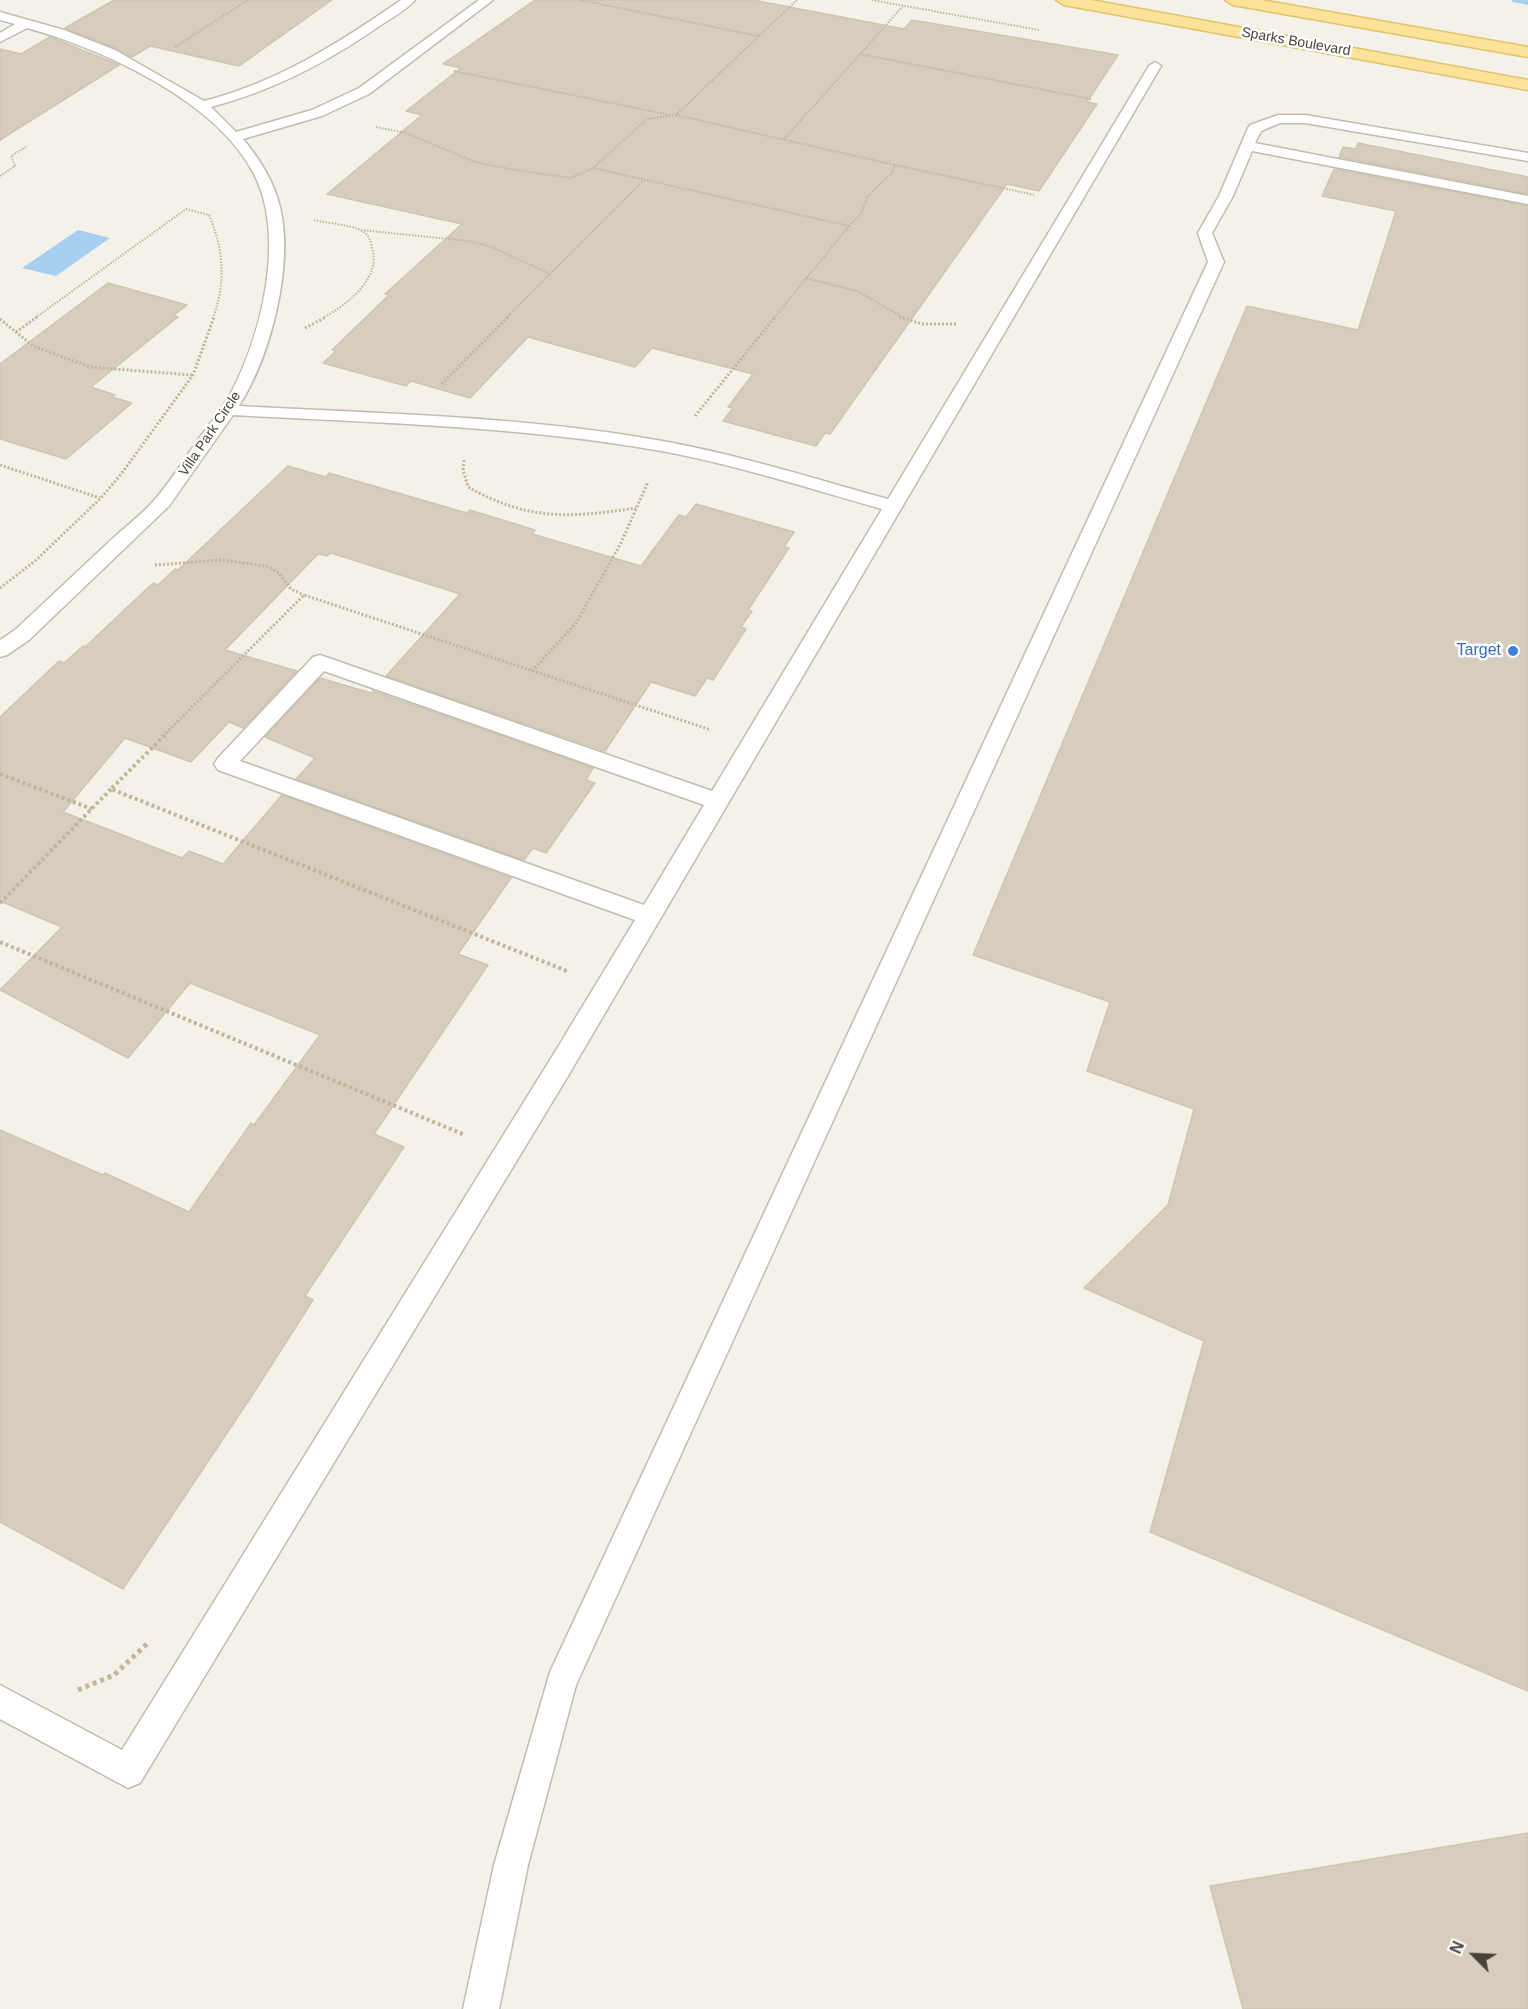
<!DOCTYPE html>
<style>
body{margin:0}
#map{position:relative;width:1528px;height:2009px;overflow:hidden;background:#f4f1e8;font-family:Helvetica,sans-serif}
canvas{display:block}
.north{position:absolute;left:1444px;top:1925px;width:60px;height:60px;-webkit-text-stroke:4px #fff;paint-order:stroke;rotate:294deg;font-size:16px;font-weight:700;line-height:24px;text-align:center;color:#474237}
.north::after{content:'';display:block;margin:auto;width:21px;height:27px;background:#474237;clip-path:polygon(50% 0,100% 100%,50% 72%,0 100%)}
</style>
<div id="map">
<canvas width="1528" height="2009"></canvas>
<div class="north">N</div>
</div>
<script>
const c = document.querySelector('canvas').getContext('2d');
c.lineJoin = 'round';
function fill(path, color) { c.fillStyle = color; c.fill(path, 'evenodd'); }
function strokePath(path, color, width, dash) { c.strokeStyle = color; c.lineWidth = width; c.lineCap = dash ? 'butt' : 'round'; c.setLineDash(dash || []); c.stroke(path); }
function label(font, color, halo, rows, align = 'center') {
  c.font = font + ' Helvetica,sans-serif'; c.lineWidth = 5; c.setLineDash([]); c.textBaseline = 'middle'; c.strokeStyle = halo; c.fillStyle = color; for (const [text, x, y, turn = 0] of rows) {
    c.save(); c.translate(x, y); c.rotate((+turn || 0) * Math.PI / 180); c.textAlign = isNaN(turn) ? turn : align; if (halo) c.strokeText(text, 0, 0); c.fillText(text, 0, 0); c.restore();
  }
}
const water = new Path2D(`
 M 78,230 L 110,238 L 56,276 L 22,268 Z`);
const stream = new Path2D(`
 M 1511,0 L 1528,0 L 1528,5 L 1513,2 Z`);
const building = new Path2D(`
 M 114,0 L 332,0 L 239,66 L 150,46 L 132,57 L 116,48 L 65,28 Z
 M 535,0 L 753,0 L 904,29 L 912,20 L 1118,55 L 1087,102 L 1097,104 L 1039,191 L 1007,184 L 830,434 L 825,433 L 816,446 L 723,421 L 733,408 L 728,407 L 753,374 L 652,348 L 635,367 L 528,337 L 470,398 L 411,381 L 406,386 L 323,363 L 336,351 L 332,350 L 389,295 L 385,294 L 462,224 L 327,194 L 422,115 L 406,111 L 461,68 L 443,64 Z
 M 50,37 L 119,65 L 0,140 L 0,49 L 21,54 Z
 M 1358,143 L 1528,177 L 1528,194 L 1339,157 L 1343,147 L 1356,149 Z
 M 1334,169 L 1528,206 L 1528,1691 L 1150,1532 L 1204,1341 L 1084,1288 L 1168,1205 L 1194,1109 L 1087,1071 L 1110,1002 L 973,955 L 1247,306 L 1358,330 L 1396,211 L 1322,196 Z
 M 108,283 L 187,305 L 173,316 L 178,317 L 91,387 L 115,395 L 112,397 L 132,403 L 66,459 L 0,439 L 0,364 Z
 M 288,466 L 326,477 L 329,473 L 467,513 L 470,510 L 535,530 L 532,534 L 641,566 L 679,515 L 686,517 L 696,504 L 794,532 L 784,547 L 789,548 L 748,610 L 752,611 L 741,627 L 746,629 L 713,680 L 707,678 L 695,696 L 651,682 L 605,751 L 386,676 L 460,594 L 331,553 L 327,556 L 318,554 L 225,650 L 297,671 L 243,728 L 229,722 L 191,762 L 125,738 L 63,812 L 182,858 L 189,851 L 223,864 L 282,795 L 511,878 L 458,954 L 488,965 L 374,1134 L 404,1147 L 305,1296 L 313,1300 L 253,1394 L 123,1589 L 0,1522 L 0,1130 L 103,1175 L 105,1173 L 189,1212 L 251,1123 L 254,1125 L 320,1035 L 190,983 L 128,1058 L 0,990 L 62,927 L 0,901 L 0,717 L 59,661 L 64,663 L 83,646 L 85,647 L 153,583 L 158,585 L 175,569 L 178,570 Z
 M 320,678 L 371,693 L 373,691 L 593,768 L 586,780 L 595,783 L 546,853 L 533,848 L 524,860 L 296,779 L 315,758 L 265,737 Z
 M 1528,1833 L 1528,2009 L 1243,2009 L 1210,1886 Z`);
const pathFar3 = new Path2D(`
 M 580,0 L 759,36 L 676,115 L 647,119 L 593,168
 M 872,0 L 1039,30
 M 759,36 L 797,0
 M 175,47 L 248,0
 M 860,54 L 1091,99
 M 454,71 L 670,115
 M 676,115 L 895,165
 M 376,127 L 406,133 L 475,162 L 509,169 L 571,178 L 593,168 L 849,226 L 774,318
 M 784,139 L 903,6
 M 0,176 L 15,166 L 11,156 L 26,147
 M 314,220 C 326,223 354,225 364,232 C 369,235 371,242 372,248 C 382,279 346,305 323,318
 M 849,226 L 862,212 L 867,197 L 892,173 L 895,165 L 1035,195
 M 361,230 L 468,241 L 492,247 L 550,274 L 506,318
 M 550,274 L 643,181
 M 806,278 L 857,291 L 904,318
 M 35,318 L 186,209 L 209,215 C 224,250 226,282 213,318`);
const pathFar2 = new Path2D(`
 M 899,317 L 922,324 L 956,324
 M 0,319 L 33,346 L 90,367 L 192,375
 M 305,328 L 326,317
 M 16,332 L 37,317
 M 442,384 L 508,317
 M 695,416 L 775,317
 M 464,460 L 463,470 L 468,487 C 528,521 570,518 636,508
 M 0,465 L 100,498
 M 155,565 L 221,560 L 267,566 L 279,573 L 291,589 L 304,595
 M 0,588 L 35,561 L 101,498 L 122,473 L 193,375 L 214,317
 M 532,671 L 576,623 L 621,543 L 648,482
 M 163,736 L 304,595 L 711,730`);
const pathFar1 = new Path2D(`
 M 165,735 L 111,789 L 567,971
 M 0,774 L 92,809
 M 0,903 L 111,789
 M 0,942 L 465,1135`);
const path = new Path2D(`
 M 78,1690 L 114,1675 L 148,1643`);
const service = new Path2D(`
 M 401,0 L 415,0 C 405,11 390,19 378,27 C 326,63 272,91 211,107 L 236,132 L 312,110 L 359,88 L 479,0 L 493,0 L 369,94 L 322,116 L 243,139 C 259,158 274,182 280,207 C 294,265 271,356 239,406 C 382,414 528,416 668,442 C 743,456 815,479 888,499 L 1149,66 L 1155,62 L 1161,66 L 568,1076 L 140,1783 L 128,1788 L 0,1719 L 0,1685 L 122,1750 L 550,1060 L 635,920 L 218,770 L 214,764 L 218,758 L 313,657 L 320,655 L 712,791 L 882,509 C 811,489 740,466 667,452 C 524,426 377,423 233,415 L 169,506 L 29,640 L 7,655 L 0,657 L 0,640 L 15,630 C 47,600 79,570 111,540 C 126,526 144,513 157,497 C 172,479 184,460 197,441 C 208,426 222,410 231,393 C 262,333 286,237 254,174 C 217,101 103,49 27,28 L 0,42 L 0,33 L 15,24 L 0,20 L 0,12 L 64,30 L 115,50 L 204,101 C 278,82 339,43 401,0 ZM 324,671 L 704,805 L 644,905 L 240,761 Z
 M 1278,115 L 1305,115 L 1528,153 L 1528,161 L 1305,123 L 1280,123 L 1261,131 L 1255,143 L 1528,196 L 1528,204 L 1252,151 L 1233,196 L 1212,233 L 1224,262 L 576,1685 L 528,1865 L 499,2009 L 463,2009 L 494,1865 L 550,1672 L 1208,262 L 1198,233 L 1219,196 L 1248,128 L 1250,125 Z`);
const primary = new Path2D(`
 M 1056,0 L 1091,0 L 1528,80 L 1528,90 L 1064,5 Z
 M 1225,0 L 1261,0 L 1528,47 L 1528,57 L 1233,5 Z`);
const markers = [
 [1513,651,6,"#3f7fe0"]
];
const farStreetnames = [
 ["Sparks Boulevard",1296,42,10],
 ["Villa Park Circle",210,434,-56]
];
const shopNames = [
 ["Target",1501,651]
];
fill(water, '#a6cff0');
fill(stream, '#a6cff0');
fill(building, '#d6cdbe');
strokePath(building, '#d0c5b1', 1.5);
strokePath(service, '#c2bcae', 3);
strokePath(primary, '#e2c268', 3);
strokePath(pathFar3, '#c1b59c', 2, [1.5, 1.5]);
strokePath(pathFar2, '#c1b59c', 3, [2, 2]);
strokePath(pathFar1, '#c1b59c', 4, [3, 3]);
strokePath(path, '#c1b59c', 5, [4, 4]);
fill(service, '#fff');
fill(primary, '#fde399');
for (const [x, y, r, color] of markers) { const dot = new Path2D(); dot.arc(x, y, r, 0, 2 * Math.PI); c.fillStyle = color; c.fill(dot); strokePath(dot, '#fff', 2); }
label('14px', '#474237', '#fff', farStreetnames);
label('16px', '#366cbe', '#fff', shopNames, 'right');
</script>
